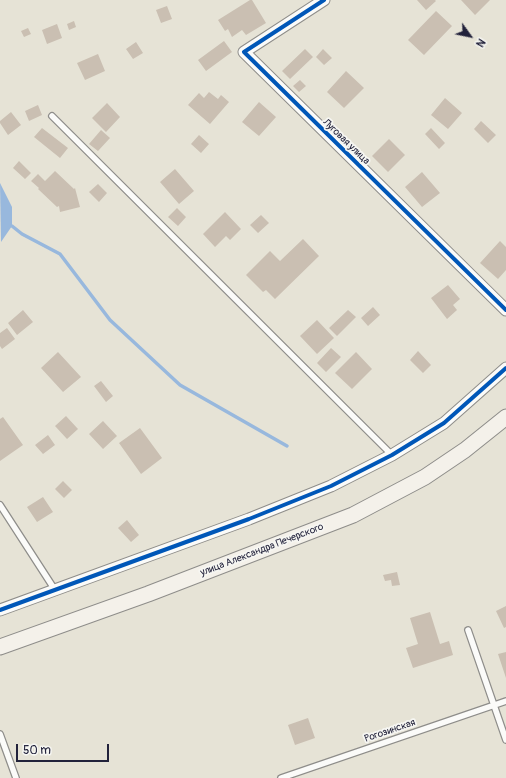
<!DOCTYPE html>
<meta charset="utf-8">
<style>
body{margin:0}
#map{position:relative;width:506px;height:778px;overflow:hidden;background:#e6e3d6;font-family:Pangolin,sans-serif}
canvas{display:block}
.north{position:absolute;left:450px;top:16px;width:40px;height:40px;-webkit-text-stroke:3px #f6f6f2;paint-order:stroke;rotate:123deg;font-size:11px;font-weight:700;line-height:16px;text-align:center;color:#22223b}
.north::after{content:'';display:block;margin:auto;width:14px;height:18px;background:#22223b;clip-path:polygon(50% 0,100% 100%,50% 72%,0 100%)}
.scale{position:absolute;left:16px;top:744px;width:93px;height:18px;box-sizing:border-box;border:2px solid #22223b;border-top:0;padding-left:5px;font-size:12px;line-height:14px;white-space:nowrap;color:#22223b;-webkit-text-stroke:3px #f6f6f2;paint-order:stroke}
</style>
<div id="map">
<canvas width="506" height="778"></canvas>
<div class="north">N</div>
<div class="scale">50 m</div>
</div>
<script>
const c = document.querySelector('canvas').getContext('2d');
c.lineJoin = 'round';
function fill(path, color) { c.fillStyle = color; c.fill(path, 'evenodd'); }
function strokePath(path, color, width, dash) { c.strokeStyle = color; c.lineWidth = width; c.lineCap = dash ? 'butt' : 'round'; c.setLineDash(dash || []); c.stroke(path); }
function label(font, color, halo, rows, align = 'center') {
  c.font = font + ' Pangolin,sans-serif'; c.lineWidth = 3.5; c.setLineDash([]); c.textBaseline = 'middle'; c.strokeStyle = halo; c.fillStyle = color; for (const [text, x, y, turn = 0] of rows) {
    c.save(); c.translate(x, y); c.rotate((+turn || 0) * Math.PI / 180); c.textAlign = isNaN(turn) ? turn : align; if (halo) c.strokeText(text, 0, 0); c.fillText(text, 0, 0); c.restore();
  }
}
const water = new Path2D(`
 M 0,183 L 12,207 L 12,226 L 1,242 Z`);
const stream = new Path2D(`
 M 12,226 L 22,234 L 60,254 L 110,320 L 180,385 L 287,446`);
const building = new Path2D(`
 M 250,0 L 252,0 L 266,23 L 246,35 L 242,30 L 232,37 L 228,29 L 225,31 L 218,20 Z
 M 417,0 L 435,0 L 436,1 L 426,10 Z
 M 461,0 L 490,0 L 475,15 Z
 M 167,6 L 172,19 L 161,23 L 156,10 Z
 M 436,11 L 452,26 L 424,55 L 408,40 Z
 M 74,21 L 76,27 L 69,30 L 67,24 Z
 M 57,24 L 62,38 L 47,44 L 42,30 Z
 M 28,28 L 31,34 L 24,37 L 21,31 Z
 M 224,41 L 232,52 L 206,71 L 198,60 Z
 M 136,42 L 143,53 L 133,59 L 126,49 Z
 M 305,49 L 313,57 L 290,79 L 282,71 Z
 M 323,49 L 332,58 L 324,65 L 316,57 Z
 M 98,54 L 105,71 L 85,80 L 77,63 Z
 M 346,71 L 364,88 L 344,108 L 327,92 Z
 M 300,80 L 306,86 L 299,92 L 293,86 Z
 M 209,92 L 218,99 L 221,95 L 229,102 L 210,124 L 188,105 L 199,93 L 204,98 Z
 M 445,98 L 462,113 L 448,129 L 431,115 Z
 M 259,102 L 276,117 L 259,136 L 242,122 Z
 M 107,103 L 120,117 L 106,132 L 92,118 Z
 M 38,105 L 42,115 L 29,121 L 25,111 Z
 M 11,112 L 21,125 L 8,135 L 0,123 L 0,121 Z
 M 481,121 L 496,135 L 488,143 L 474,129 Z
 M 42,128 L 68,148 L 60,158 L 34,137 Z
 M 431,128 L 445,143 L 439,149 L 425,134 Z
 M 101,130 L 110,138 L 98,151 L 89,144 Z
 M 199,135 L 209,144 L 201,153 L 191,144 Z
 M 389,139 L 405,155 L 388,172 L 372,156 Z
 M 19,161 L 31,173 L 25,179 L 13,168 Z
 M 175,169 L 194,191 L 179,204 L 160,182 Z
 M 55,171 L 74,189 L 75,188 L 80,207 L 60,212 L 59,206 L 57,207 L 38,189 L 39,188 L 31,181 L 38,174 L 45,181 Z
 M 422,172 L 440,193 L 422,207 L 405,187 Z
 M 98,184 L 107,193 L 99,202 L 89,192 Z
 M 177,208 L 186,217 L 178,226 L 168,217 Z
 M 225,212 L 241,229 L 230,240 L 226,236 L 215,247 L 203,234 Z
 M 261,215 L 269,223 L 258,233 L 250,225 Z
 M 303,239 L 319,256 L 275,299 L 266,290 L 263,292 L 246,275 L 270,251 L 280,261 Z
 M 500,241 L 506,247 L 506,270 L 498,279 L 480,263 Z
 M 448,285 L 460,299 L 453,305 L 457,310 L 447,319 L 431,298 Z
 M 373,307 L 380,315 L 368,326 L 361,318 Z
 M 23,310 L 33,322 L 17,335 L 8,323 Z
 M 348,310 L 356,317 L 337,336 L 329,328 Z
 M 317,320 L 334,338 L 317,354 L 300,336 Z
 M 7,328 L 15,339 L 2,349 L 0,346 L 0,333 Z
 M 331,348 L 341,357 L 326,372 L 317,363 Z
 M 418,351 L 431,365 L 423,373 L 410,360 Z
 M 58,352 L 81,377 L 63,392 L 41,368 Z
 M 356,352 L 372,369 L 352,389 L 335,373 Z
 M 101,381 L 113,396 L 106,402 L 94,386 Z
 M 66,416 L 78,429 L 67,439 L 55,426 Z
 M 3,417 L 23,445 L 0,461 L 0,419 Z
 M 103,421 L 117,436 L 103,449 L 89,434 Z
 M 140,428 L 162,458 L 141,474 L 119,443 Z
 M 48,435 L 55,445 L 43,454 L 35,445 Z
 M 63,481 L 72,490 L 64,498 L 55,489 Z
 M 43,497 L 53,512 L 37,522 L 27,507 Z
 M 127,520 L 139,535 L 131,542 L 118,528 Z
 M 397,572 L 400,585 L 392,586 L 391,580 L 385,581 L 383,575 Z
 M 506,606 L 506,627 L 504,628 L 496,611 Z
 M 430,612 L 440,644 L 449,641 L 453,655 L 413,668 L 406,648 L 418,644 L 410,618 Z
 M 506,652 L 506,678 L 498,654 Z
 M 308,718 L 315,738 L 295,745 L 288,725 Z`);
const lane = new Path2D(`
 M 52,116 L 392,455
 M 0,505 L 55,590
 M 468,630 L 506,740
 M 0,734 L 16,778
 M 281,778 L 506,701`);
const street = new Path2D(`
 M 324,0 L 244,52 L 506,310
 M 0,610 L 249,519 L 331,486 L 392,455 L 444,423 L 506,368`);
const secondary = new Path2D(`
 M 0,647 L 148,594 L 353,515 L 425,477 L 465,450 L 506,417`);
const cycleway = new Path2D(`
 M 324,0 L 244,52 L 506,310
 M 0,610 L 249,519 L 331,486 L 392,455 L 444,423 L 506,368`);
const streetNames = [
 ["Луговая улица",346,142,44],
 ["улица Александра Печерского",262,550,-21],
 ["Рогозинская",390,731,-19]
];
fill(water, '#98b8dd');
strokePath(stream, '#98b8dd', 3.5);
fill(building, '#cabfb2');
strokePath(lane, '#8e8d8a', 8);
strokePath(street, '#8e8d8a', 13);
strokePath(secondary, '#8e8d8a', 17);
strokePath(lane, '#fbfbf9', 5.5);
strokePath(street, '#fbfbf9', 11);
strokePath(secondary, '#f4f1ea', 15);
strokePath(cycleway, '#0057b8', 4);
label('10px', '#22223b', '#f6f6f2', streetNames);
</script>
